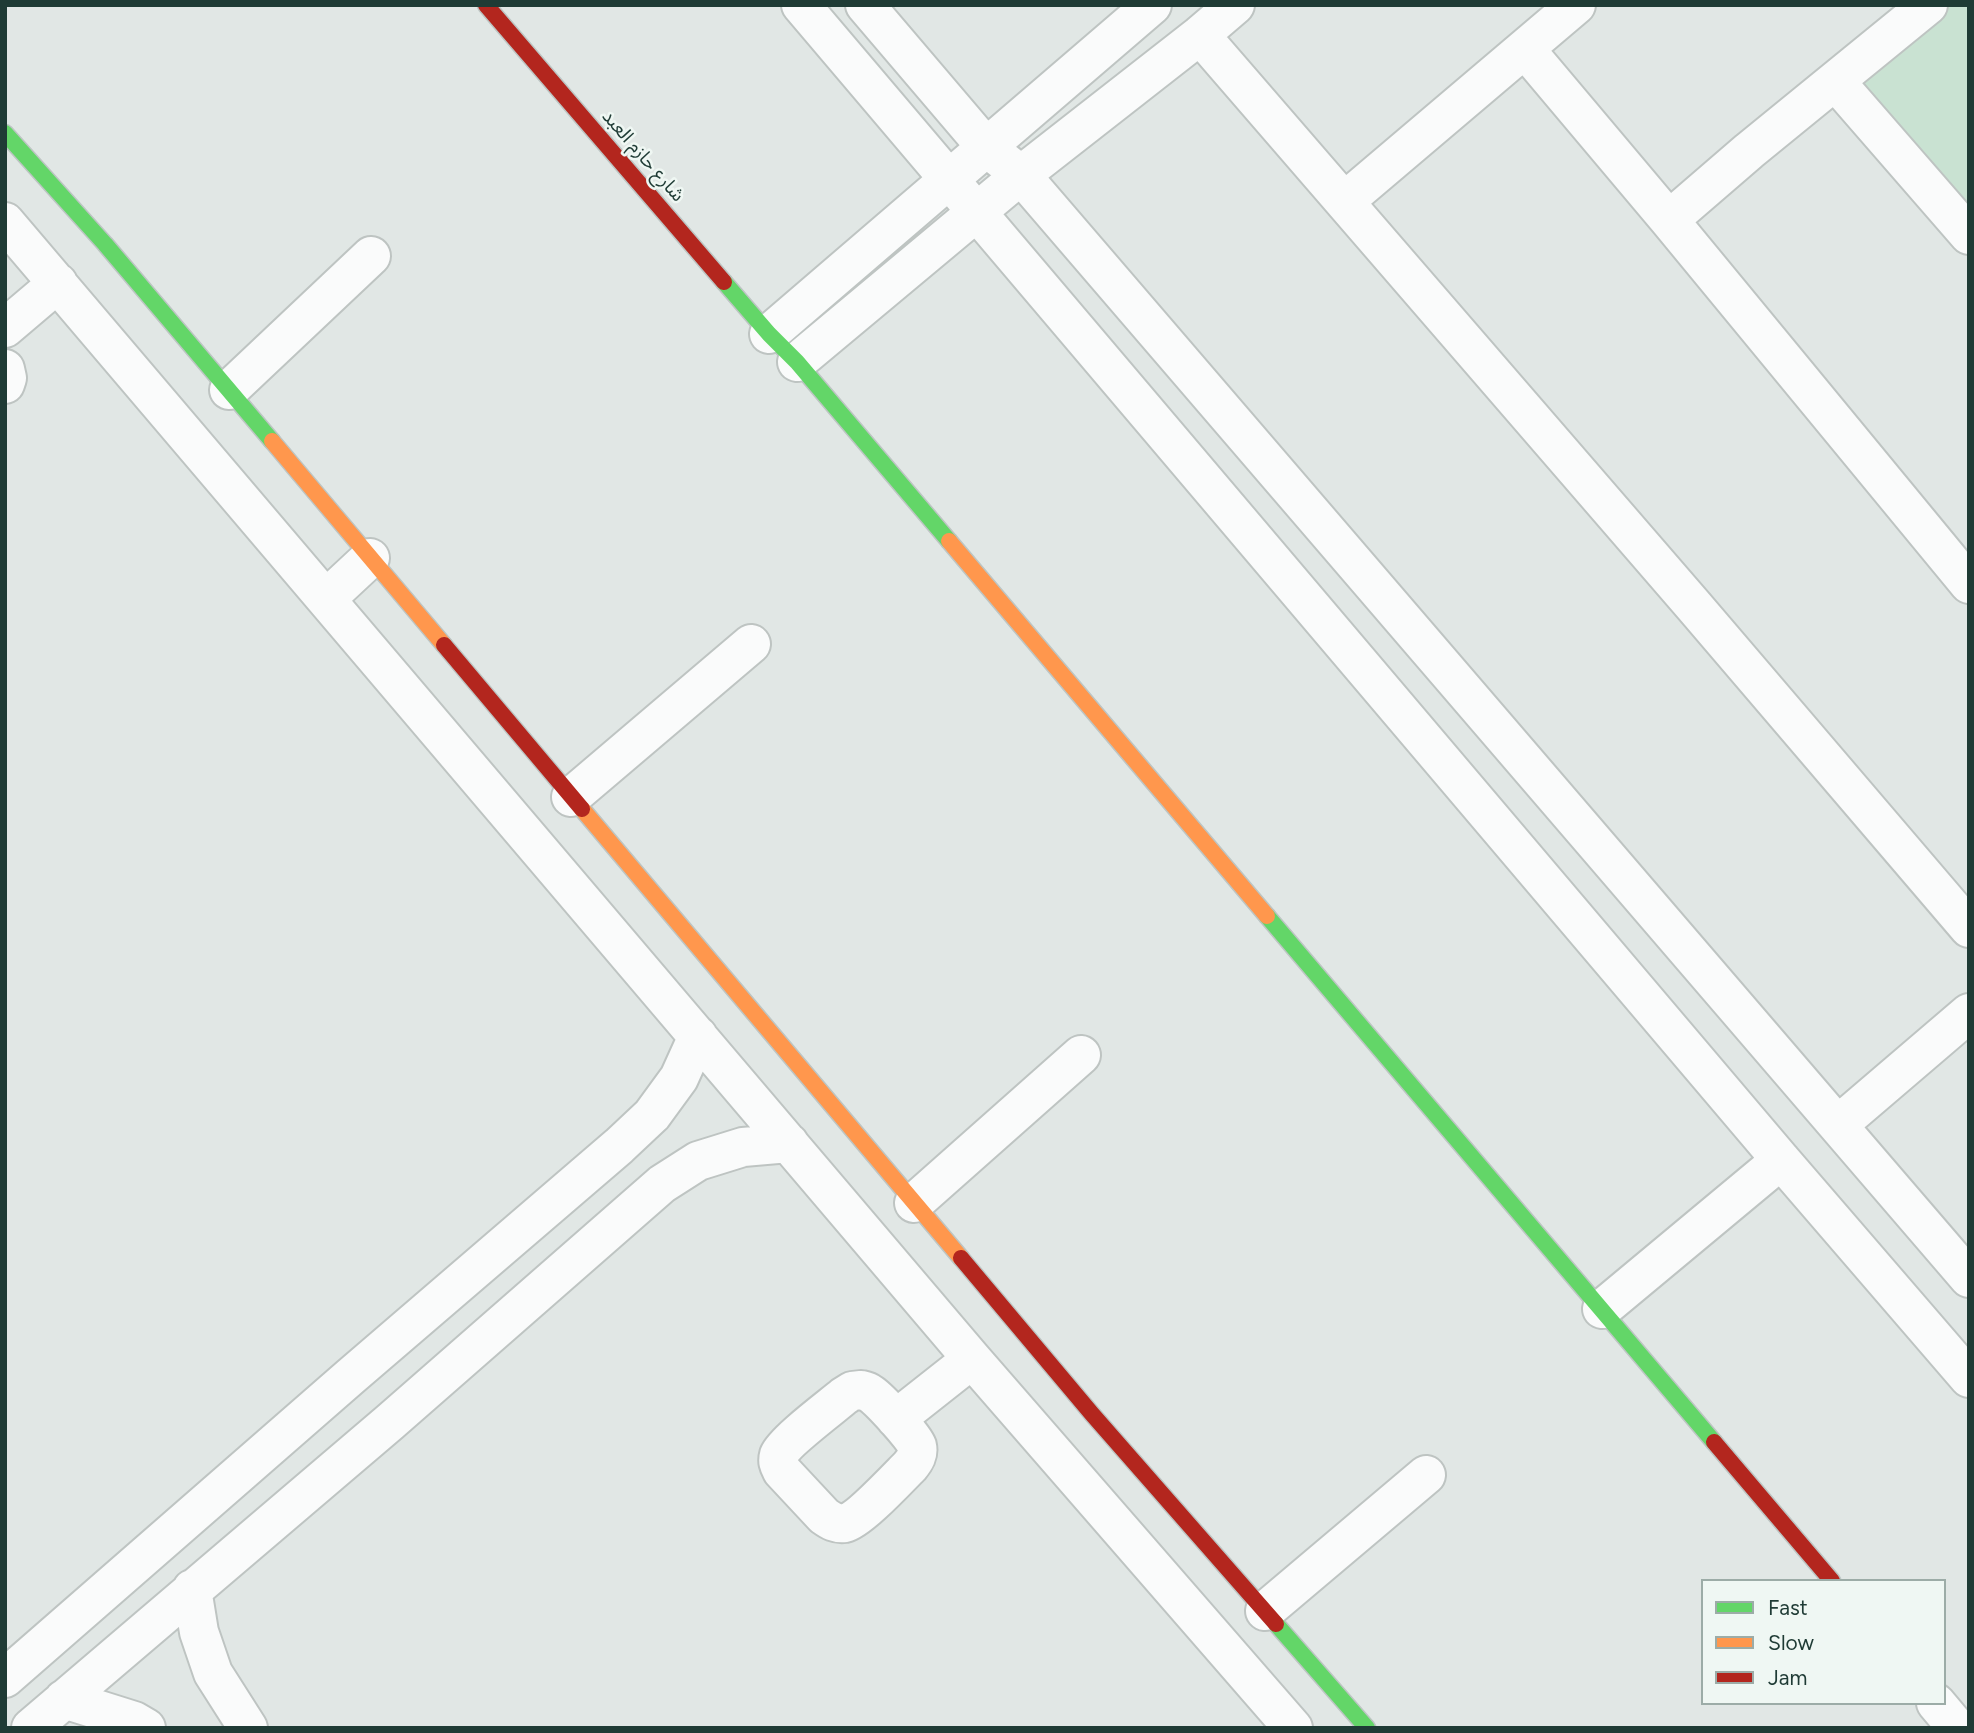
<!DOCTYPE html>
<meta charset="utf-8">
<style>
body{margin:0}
#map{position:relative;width:1974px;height:1733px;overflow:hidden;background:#e1e7e5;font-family:Figtree,sans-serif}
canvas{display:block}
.frame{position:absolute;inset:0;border:7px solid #1f3b35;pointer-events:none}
.legend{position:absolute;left:1701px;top:1579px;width:245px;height:126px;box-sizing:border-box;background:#eff7f3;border:2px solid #9caca7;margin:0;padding:9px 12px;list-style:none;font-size:21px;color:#1f3b35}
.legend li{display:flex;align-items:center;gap:14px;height:35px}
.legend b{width:35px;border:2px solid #9caca7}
</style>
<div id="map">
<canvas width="1974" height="1733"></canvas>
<div class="frame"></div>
<ul class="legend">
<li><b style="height:9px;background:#63d668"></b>Fast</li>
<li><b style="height:9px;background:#ff974d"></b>Slow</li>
<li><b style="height:9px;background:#b3261e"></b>Jam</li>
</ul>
</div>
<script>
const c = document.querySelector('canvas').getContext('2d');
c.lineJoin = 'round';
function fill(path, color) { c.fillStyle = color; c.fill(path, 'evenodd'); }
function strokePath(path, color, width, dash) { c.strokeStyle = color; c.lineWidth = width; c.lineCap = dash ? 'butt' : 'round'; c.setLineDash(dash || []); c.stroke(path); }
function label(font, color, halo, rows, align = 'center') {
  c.font = font + ' Figtree,"Noto Sans Arabic",sans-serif'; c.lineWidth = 5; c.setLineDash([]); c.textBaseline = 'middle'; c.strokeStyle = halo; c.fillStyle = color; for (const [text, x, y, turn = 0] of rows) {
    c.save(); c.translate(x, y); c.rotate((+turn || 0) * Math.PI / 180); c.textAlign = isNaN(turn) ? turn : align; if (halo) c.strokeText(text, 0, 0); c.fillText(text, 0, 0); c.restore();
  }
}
const green = new Path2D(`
 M 1928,5 L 1969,5 L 1969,235 L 1836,82 Z`);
const street = new Path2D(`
 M 801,5 L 1781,1160 L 1969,1378
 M 865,5 L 986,147 L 1021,175 L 1969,1278
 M 1200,35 L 1693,605 L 1969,928
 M 1525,49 L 1669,220 L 1969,584
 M 1836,82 L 1969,235
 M 1345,201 L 1576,5
 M 1669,220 L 1749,151 L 1928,5
 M 5,222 L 972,1359 L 1293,1728
 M 5,328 L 58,283
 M 769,334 L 1152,5
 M 797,362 L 1021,175 L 1200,35 L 1235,5
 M 5,369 L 7,378 L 5,384
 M 229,390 L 371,256
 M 326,599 L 370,558
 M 571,797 L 751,644
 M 1838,1125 L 1969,1013
 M 914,1203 L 1081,1055
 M 1602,1309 L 1781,1160
 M 861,1390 C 866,1391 867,1391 871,1394 C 880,1400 914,1437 917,1446 C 919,1454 915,1460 910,1466 C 897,1479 859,1520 845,1523 C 836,1524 831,1521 824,1516 L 782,1471 C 779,1465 777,1462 779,1455 C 784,1442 831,1407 844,1396 L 852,1391 Z
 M 896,1419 L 972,1359
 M 192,1589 L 199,1632 L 213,1673 L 248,1728
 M 1265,1611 L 1426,1475
 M 5,1678 L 350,1377 L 619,1146 L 652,1115 L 679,1078 L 698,1036
 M 64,1699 L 134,1721 L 146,1728
 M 1936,1703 L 1957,1728
 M 31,1728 L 390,1422 L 662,1184 L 698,1161 L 743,1147 L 789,1143`);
const fast = new Path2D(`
 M 5,133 L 105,244 L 272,441
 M 724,282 L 769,334 L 797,362 L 949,541
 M 1267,916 L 1714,1442
 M 1276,1624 L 1367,1728`);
const slow = new Path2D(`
 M 272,441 L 444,645
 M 949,541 L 1267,916
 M 582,809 L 961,1258`);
const jam = new Path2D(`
 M 486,5 L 724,282
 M 444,645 L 582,809
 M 961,1258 L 1092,1414 L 1276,1624
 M 1714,1442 L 1832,1581`);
const streetNames = [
 ["شارع حازم العبد",643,156,49]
];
fill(green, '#c9e2d2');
strokePath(street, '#bec4c2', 42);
strokePath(fast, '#bdc5c3', 19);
strokePath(slow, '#bdc5c3', 19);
strokePath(jam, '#bdc5c3', 19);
strokePath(street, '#fafbfb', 38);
strokePath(fast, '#63d668', 16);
strokePath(slow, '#ff974d', 16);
strokePath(jam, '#b3261e', 16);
label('19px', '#1f3b35', '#eff7f3', streetNames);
</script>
